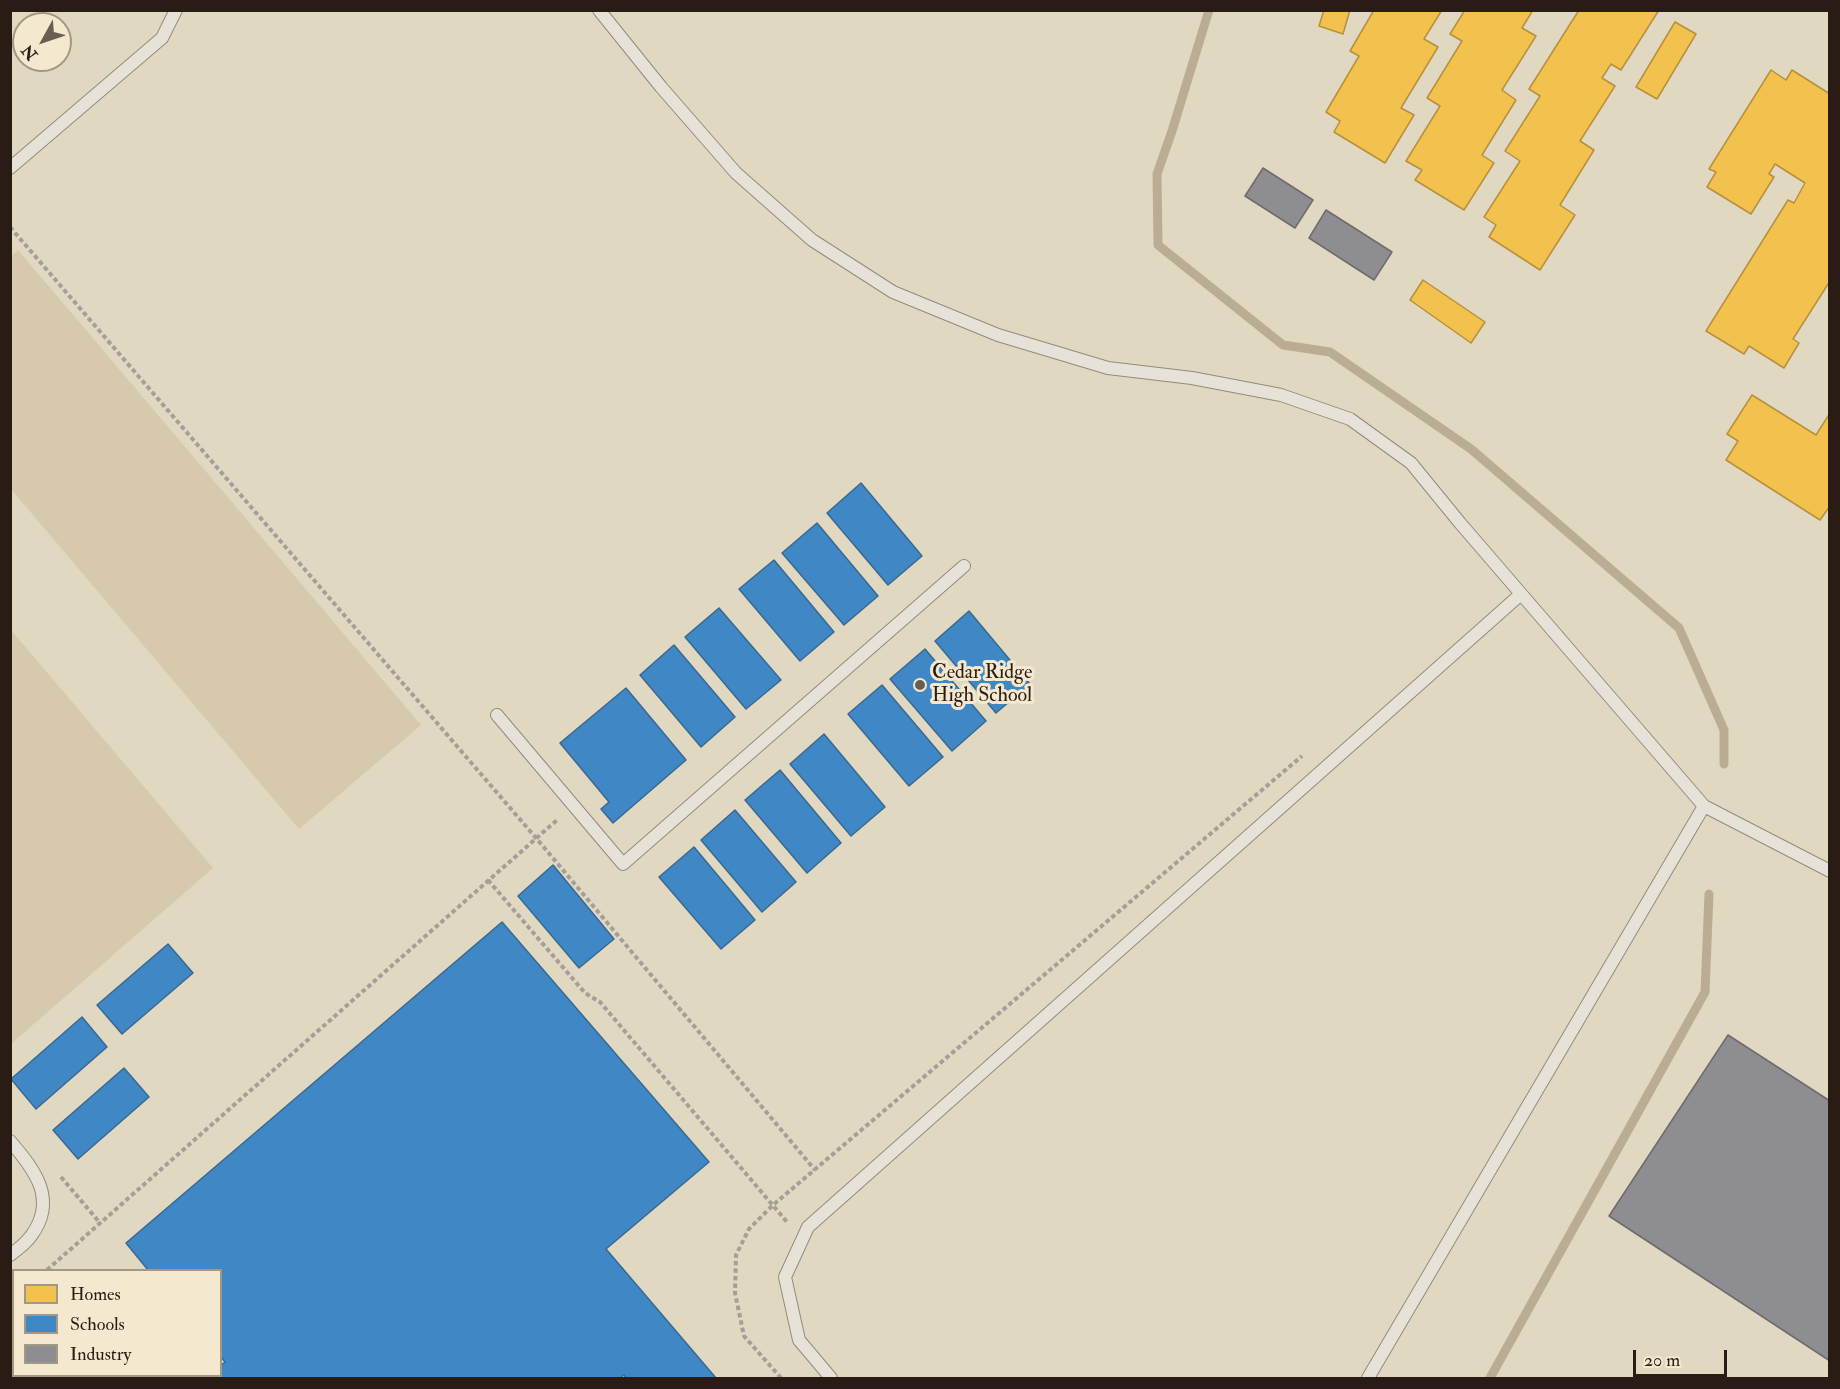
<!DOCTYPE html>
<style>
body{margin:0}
#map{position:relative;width:1840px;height:1389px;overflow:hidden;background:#e1d8c2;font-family:"IM FELL Double Pica",serif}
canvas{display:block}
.frame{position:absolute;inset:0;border:12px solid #2a1c15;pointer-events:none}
.legend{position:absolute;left:12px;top:1269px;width:210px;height:108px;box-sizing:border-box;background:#f4e9cf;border:2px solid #a39785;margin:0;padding:8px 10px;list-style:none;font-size:18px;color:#2a1c15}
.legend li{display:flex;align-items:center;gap:12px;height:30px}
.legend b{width:30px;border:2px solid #a39785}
.north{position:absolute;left:12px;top:12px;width:60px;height:60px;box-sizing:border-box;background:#f4e9cf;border:2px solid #a39785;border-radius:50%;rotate:230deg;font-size:16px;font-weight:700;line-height:24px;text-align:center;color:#2a1c15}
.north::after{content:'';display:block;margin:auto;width:21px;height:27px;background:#6a5e52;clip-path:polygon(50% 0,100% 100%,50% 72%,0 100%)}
.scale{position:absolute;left:1633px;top:1350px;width:94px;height:27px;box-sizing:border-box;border:3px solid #2a1c15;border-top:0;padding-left:8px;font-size:18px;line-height:21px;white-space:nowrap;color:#2a1c15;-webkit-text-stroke:4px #f4e9cf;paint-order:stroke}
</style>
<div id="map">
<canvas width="1840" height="1389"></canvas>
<div class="frame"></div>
<ul class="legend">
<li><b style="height:16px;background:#f2c14e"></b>Homes</li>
<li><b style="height:16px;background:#3f88c5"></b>Schools</li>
<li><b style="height:16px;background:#8d8d92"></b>Industry</li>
</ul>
<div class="north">N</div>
<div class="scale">20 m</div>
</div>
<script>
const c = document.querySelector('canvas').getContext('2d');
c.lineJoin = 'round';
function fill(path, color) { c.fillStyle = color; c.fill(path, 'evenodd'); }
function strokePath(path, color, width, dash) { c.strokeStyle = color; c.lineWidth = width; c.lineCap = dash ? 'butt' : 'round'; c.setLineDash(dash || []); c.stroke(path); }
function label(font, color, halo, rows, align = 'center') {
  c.font = font + ' "IM FELL Double Pica",serif'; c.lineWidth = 6; c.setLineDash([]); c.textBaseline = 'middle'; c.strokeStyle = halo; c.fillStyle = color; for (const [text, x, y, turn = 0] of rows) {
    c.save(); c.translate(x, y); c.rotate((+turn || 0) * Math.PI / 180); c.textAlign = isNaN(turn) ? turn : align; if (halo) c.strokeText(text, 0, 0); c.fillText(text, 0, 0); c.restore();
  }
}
const green = new Path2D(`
 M 18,250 L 421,725 L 299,829 L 11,489 L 10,257 Z
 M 11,630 L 213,868 L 11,1044 L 10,1044 Z`);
const homes = new Path2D(`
 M 1324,10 L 1350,10 L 1343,34 L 1319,26 Z
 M 1374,10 L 1442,10 L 1424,39 L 1438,47 L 1401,108 L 1414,115 L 1385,163 L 1334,132 L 1340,121 L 1326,112 L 1359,56 L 1350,51 Z
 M 1465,10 L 1533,10 L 1522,28 L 1536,36 L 1502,90 L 1516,100 L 1482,155 L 1494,163 L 1464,210 L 1415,180 L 1422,170 L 1406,161 L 1440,106 L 1427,98 L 1462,41 L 1450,34 Z
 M 1579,10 L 1659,10 L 1621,70 L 1611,64 L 1602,78 L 1615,86 L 1580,141 L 1594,150 L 1560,205 L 1575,215 L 1540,270 L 1489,237 L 1496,225 L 1484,217 L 1520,161 L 1505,151 L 1540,96 L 1529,89 Z
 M 1675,22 L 1696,34 L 1657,99 L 1636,87 Z
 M 1771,70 L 1786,80 L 1792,70 L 1830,94 L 1830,281 L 1793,339 L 1799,343 L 1784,368 L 1749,346 L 1744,354 L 1706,331 L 1788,200 L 1794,203 L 1805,183 L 1775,164 L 1769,174 L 1774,177 L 1751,214 L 1707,187 L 1716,172 L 1709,169 Z
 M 1423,280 L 1485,322 L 1471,343 L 1410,300 Z
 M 1752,395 L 1816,435 L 1830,413 L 1830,506 L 1820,520 L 1726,460 L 1738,441 L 1727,434 Z`);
const schools = new Path2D(`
 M 861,483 L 922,556 L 888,585 L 827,513 Z
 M 817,523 L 878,596 L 844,625 L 782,553 Z
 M 774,560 L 834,632 L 800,661 L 739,589 Z
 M 719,608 L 781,680 L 746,709 L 685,637 Z
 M 969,611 L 1030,684 L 996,713 L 935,641 Z
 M 674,645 L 735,717 L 701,747 L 640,675 Z
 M 925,649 L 986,721 L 952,751 L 890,679 Z
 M 882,685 L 943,757 L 909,786 L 848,714 Z
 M 626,688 L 686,760 L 613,823 L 601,809 L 609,802 L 560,743 Z
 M 824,734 L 885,807 L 851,836 L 790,764 Z
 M 780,770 L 841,843 L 807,873 L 745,800 Z
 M 735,810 L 796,882 L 762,912 L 701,840 Z
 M 694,847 L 755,920 L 721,949 L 659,877 Z
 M 553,865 L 614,939 L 579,968 L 518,896 Z
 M 502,922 L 709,1162 L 606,1249 L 716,1378 L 626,1378 L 624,1375 L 620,1378 L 206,1378 L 210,1376 L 220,1376 L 220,1366 L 225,1362 L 220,1356 L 220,1270 L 148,1270 L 126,1243 Z
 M 168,944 L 193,973 L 122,1034 L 97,1005 Z
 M 82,1017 L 107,1047 L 36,1109 L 11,1079 Z
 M 124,1068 L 149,1097 L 78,1159 L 53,1130 Z`);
const industry = new Path2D(`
 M 1263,168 L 1313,200 L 1295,228 L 1245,196 Z
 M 1326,210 L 1392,252 L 1374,280 L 1309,238 Z
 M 1728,1035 L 1830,1101 L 1830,1361 L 1609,1216 Z`);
const stream = new Path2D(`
 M 1209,10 L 1172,131 L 1157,174 L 1158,245 L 1283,345 L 1330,352 L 1471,449 L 1679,628 L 1724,730 L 1724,764
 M 1490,1378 L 1705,992 L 1709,894`);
const path = new Path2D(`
 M 10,227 L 536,838 L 815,1170
 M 488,880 L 585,993 L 600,1002 L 787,1222
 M 61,1177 L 100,1223
 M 47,1270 L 557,820
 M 10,1303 L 14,1300
 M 781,1378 L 744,1336 L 735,1293 L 736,1255 L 749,1229 L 773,1205 L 1302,756`);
const lane = new Path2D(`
 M 599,10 L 661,87 L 736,173 L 812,240 L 893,292 L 998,335 L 1108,368 L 1192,378 L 1281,395 L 1350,419 L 1411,463 L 1460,523 L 1704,806 L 1830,871
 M 10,168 L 162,38 L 176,10
 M 497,715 L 623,864 L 964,566
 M 10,1141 C 35,1170 58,1200 31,1236 C 26,1243 17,1250 10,1255
 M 831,1378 L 799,1340 L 785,1277 L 808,1227 L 1521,594
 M 1368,1378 L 1704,806`);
const markers = [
 [920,685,6,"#6a5e52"]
];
const poiNames = [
 ["Cedar Ridge",932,674],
 ["High School",932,697]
];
fill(green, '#d6c9ac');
fill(homes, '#f2c14e');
strokePath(homes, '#b6903d', 1.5);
fill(schools, '#3f88c5');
strokePath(schools, '#396890', 1.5);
fill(industry, '#8d8d92');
strokePath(industry, '#6f6b6c', 1.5);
strokePath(stream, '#bbad93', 9);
strokePath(lane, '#928b7e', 14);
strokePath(path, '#a49f97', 4, [4.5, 3]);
strokePath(lane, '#e7e2d7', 12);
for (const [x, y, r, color] of markers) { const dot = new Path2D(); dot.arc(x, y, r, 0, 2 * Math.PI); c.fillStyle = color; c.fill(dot); strokePath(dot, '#f4e9cf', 2); }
label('20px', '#2a1c15', '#f4e9cf', poiNames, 'left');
</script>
